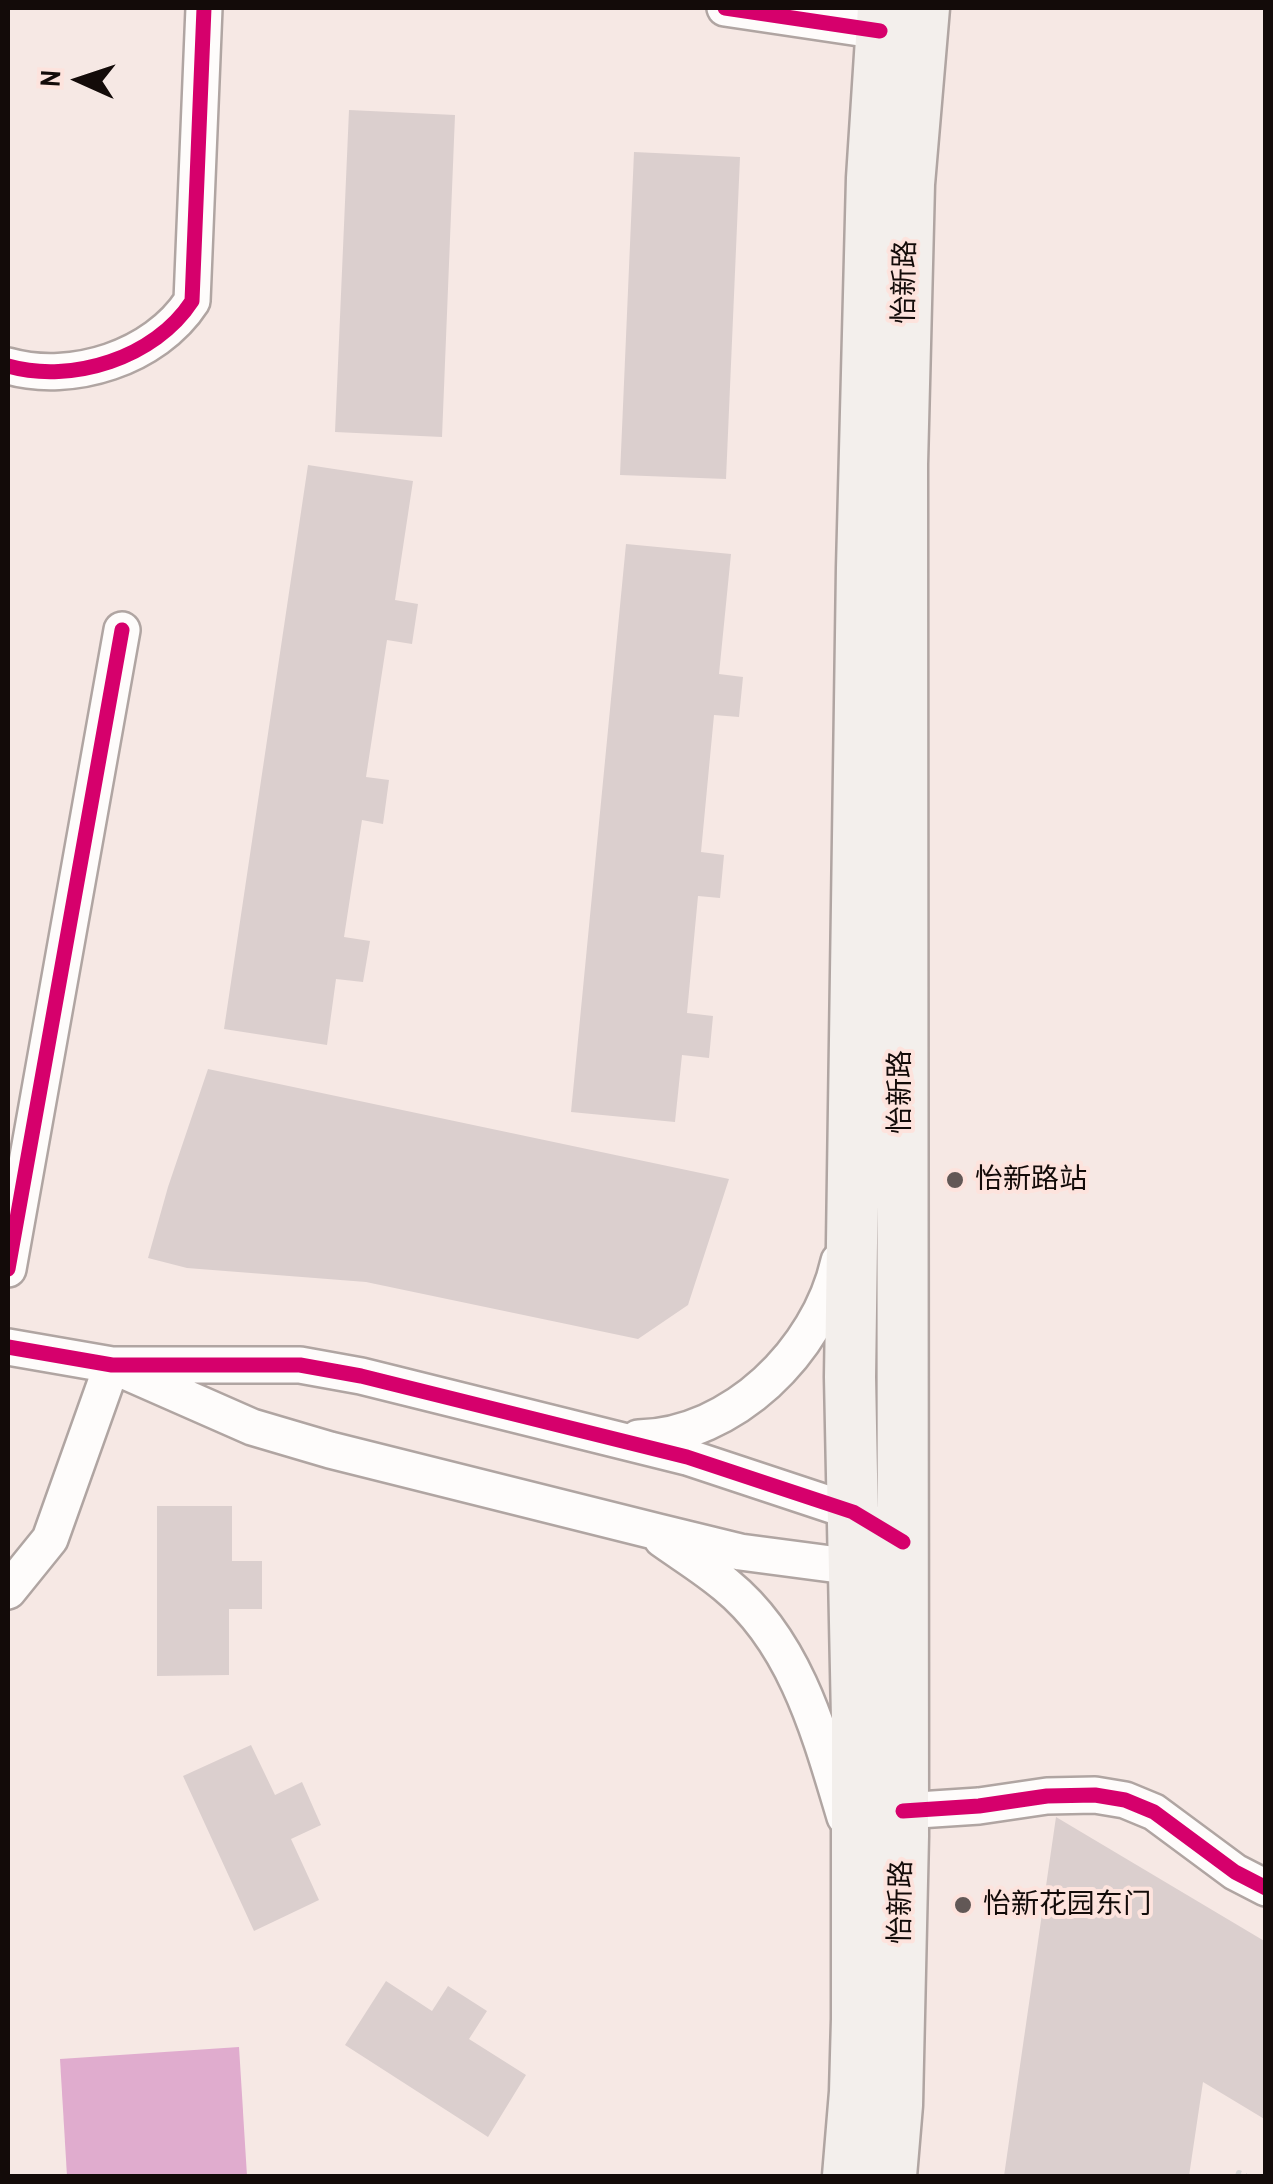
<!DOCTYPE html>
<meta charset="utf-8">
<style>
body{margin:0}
#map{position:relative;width:1273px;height:2184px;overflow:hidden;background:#f6e8e4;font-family:"Archivo Narrow",sans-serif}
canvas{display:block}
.frame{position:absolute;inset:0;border:10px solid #130b09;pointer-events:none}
.north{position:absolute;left:30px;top:30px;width:100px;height:100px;-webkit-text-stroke:8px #fde3dd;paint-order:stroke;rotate:273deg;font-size:28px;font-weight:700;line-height:40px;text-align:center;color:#130b09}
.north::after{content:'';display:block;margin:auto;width:35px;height:45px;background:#130b09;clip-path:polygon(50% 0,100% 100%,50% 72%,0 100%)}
</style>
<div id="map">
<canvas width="1273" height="2184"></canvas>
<div class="frame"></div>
<div class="north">N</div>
</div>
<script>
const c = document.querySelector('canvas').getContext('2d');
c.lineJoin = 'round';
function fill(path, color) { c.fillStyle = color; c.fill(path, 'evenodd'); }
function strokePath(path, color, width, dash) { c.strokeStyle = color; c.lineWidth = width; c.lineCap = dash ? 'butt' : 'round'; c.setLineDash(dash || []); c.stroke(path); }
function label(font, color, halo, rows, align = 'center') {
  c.font = font + ' "Archivo Narrow","Noto Sans SC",sans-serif'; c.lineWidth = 8; c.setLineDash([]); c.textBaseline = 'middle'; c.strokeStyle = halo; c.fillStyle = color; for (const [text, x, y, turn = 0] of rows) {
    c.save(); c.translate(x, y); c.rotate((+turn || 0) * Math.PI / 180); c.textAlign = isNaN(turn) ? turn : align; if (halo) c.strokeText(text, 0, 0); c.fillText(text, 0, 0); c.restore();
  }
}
const water = new Path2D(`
 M 239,2047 L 247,2176 L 67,2176 L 60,2059 Z`);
const building = new Path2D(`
 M 349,110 L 455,115 L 442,437 L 335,432 Z
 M 634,152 L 740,157 L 726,479 L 620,475 Z
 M 308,465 L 413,481 L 395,600 L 418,604 L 412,644 L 387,640 L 366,777 L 389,780 L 383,824 L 362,820 L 344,937 L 370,941 L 363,982 L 336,979 L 327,1045 L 224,1029 Z
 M 626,544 L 731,554 L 719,674 L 743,677 L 739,717 L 714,715 L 701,852 L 724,855 L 720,898 L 698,896 L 687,1013 L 713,1016 L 709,1058 L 682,1055 L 675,1122 L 571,1112 Z
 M 208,1069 L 729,1179 L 688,1305 L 638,1339 L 366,1282 L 187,1268 L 148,1258 L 168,1187 Z
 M 157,1506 L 232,1506 L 232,1561 L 262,1561 L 262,1609 L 229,1609 L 229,1675 L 157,1676 Z
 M 251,1745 L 275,1795 L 302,1782 L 321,1825 L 291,1839 L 319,1900 L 254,1931 L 183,1776 Z
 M 1056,1817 L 1266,1942 L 1266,2120 L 1203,2082 L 1189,2176 L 1004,2176 Z
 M 386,1981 L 432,2011 L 448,1986 L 487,2011 L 469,2039 L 526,2075 L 488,2137 L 345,2045 Z`);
const path = new Path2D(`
 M 1238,2176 L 1239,2173 L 1246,2176`);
const street = new Path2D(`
 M 725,8 L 880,31
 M 8,366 C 72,384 155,358 192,301 L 204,8
 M 8,1269 L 122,630
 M 8,1347 L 112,1365 L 300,1365 L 361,1376 L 687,1457 L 853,1512 L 872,1524
 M 127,1372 L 252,1427 L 330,1450 L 658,1532 L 740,1552 L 854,1567 L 874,1557
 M 638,1438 C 733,1436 819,1351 839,1261
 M 662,1539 C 683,1554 706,1568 726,1585 C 796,1642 820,1734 845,1817
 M 8,1591 L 50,1539 L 112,1365
 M 903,1811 L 979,1806 L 1047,1796 L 1095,1795 L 1125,1800 L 1154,1812 L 1235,1872 L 1266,1888`);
const secondary = new Path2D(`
 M 848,2176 L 855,2092 L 857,2019 L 857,1719 L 850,1377 L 862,568 L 872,178 L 883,8
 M 891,2176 L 897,2105 L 903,1836 L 902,464 L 909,184 L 924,8`);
const cycleway = new Path2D(`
 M 725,8 L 880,31
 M 8,366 C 72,384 155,358 192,301 L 204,8
 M 8,1269 L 122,630
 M 8,1347 L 112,1365 L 300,1365 L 361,1376 L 687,1457 L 853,1512 L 903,1542
 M 903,1811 L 979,1806 L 1047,1796 L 1095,1795 L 1125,1800 L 1154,1812 L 1235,1872 L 1266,1888`);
const markers = [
 [955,1180,10,"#625856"],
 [963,1905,10,"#625856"]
];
const streetNames = [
 ["怡新路",906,282,-89],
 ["怡新路",901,1092,-90],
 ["怡新路",902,1902,-89]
];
const poiNames = [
 ["怡新路站",975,1180],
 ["怡新花园东门",983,1905]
];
fill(water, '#e0acce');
fill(building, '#dbcfce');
strokePath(street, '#b0a5a2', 40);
strokePath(secondary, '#b0a5a2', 55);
strokePath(path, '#d7d4d2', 6, [5, 5]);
strokePath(street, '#fefcfb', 35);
strokePath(secondary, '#f3efec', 50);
strokePath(cycleway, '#d6006c', 15);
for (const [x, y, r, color] of markers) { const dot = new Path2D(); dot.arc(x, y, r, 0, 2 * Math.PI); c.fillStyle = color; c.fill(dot); strokePath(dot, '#fde3dd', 4); }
label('28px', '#130b09', '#fde3dd', streetNames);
label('28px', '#130b09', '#fde3dd', poiNames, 'left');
</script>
